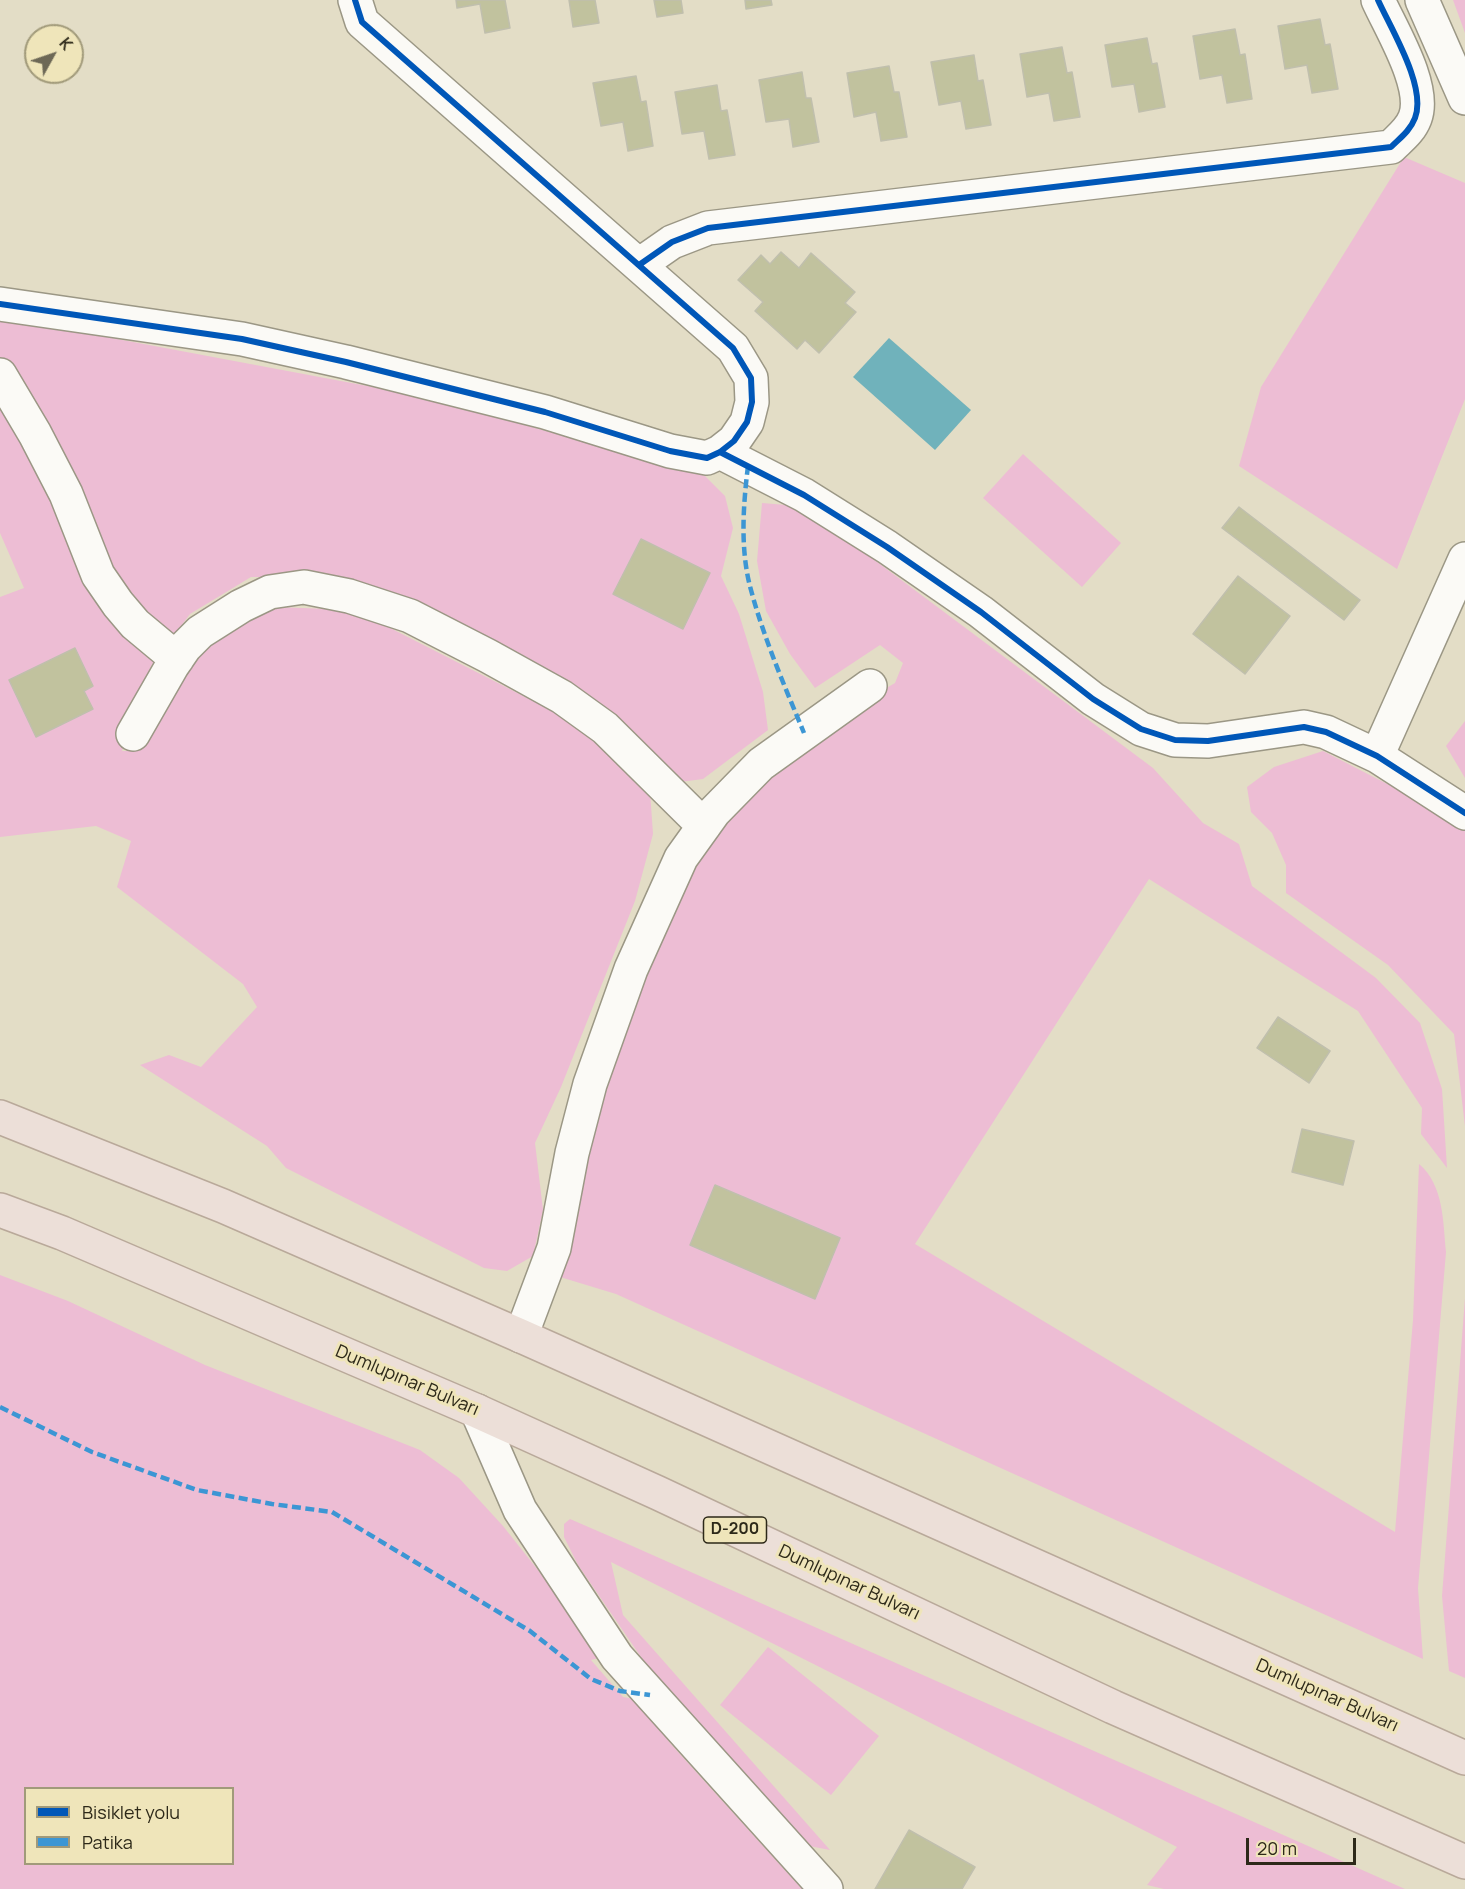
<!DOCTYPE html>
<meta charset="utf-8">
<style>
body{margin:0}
#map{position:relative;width:1465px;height:1889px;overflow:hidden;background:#e3ddc6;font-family:Manrope,sans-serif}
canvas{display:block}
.legend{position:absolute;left:24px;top:1787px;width:210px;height:78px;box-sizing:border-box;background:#efe5ba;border:2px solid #a19a7a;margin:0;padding:8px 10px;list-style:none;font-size:18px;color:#2d2919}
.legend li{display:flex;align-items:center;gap:12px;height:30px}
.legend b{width:30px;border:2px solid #a19a7a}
.north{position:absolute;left:24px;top:24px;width:60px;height:60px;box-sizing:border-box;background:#efe5ba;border:2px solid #a19a7a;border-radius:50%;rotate:50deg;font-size:16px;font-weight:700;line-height:24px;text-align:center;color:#2d2919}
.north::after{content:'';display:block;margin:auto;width:21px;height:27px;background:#6d6856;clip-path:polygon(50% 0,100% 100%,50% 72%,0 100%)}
.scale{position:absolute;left:1246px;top:1838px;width:110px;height:27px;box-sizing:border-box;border:3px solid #2d2919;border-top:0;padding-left:8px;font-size:18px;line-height:21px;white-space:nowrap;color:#2d2919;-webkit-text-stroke:4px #efe5ba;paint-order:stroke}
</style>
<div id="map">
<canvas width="1465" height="1889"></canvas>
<ul class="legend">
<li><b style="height:8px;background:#0057b8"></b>Bisiklet yolu</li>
<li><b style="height:8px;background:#3c96d4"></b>Patika</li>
</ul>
<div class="north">K</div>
<div class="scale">20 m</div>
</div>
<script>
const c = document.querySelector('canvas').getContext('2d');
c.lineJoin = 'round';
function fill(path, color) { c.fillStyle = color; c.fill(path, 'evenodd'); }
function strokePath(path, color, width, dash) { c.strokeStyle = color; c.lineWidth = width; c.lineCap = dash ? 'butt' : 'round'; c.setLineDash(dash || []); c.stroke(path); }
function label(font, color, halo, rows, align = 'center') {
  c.font = font + ' Manrope,sans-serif'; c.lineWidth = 6; c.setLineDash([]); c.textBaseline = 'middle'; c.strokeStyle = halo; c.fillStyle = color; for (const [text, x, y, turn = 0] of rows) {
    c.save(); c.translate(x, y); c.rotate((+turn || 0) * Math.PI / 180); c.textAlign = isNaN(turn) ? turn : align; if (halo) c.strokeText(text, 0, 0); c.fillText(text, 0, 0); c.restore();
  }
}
const green = new Path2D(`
 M 1453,0 L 1465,0 L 1465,33 Z
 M 1404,157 L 1465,183 L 1465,399 L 1397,569 L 1239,466 L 1261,387 Z
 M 0,317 L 426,397 L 705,476 L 725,496 L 733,528 L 721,576 L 739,614 L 763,692 L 768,730 L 703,779 L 680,782 L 609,715 L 303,577 L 251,577 L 190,614 L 151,666 L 122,751 L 139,751 L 167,701 L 207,645 L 276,607 L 355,610 L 588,729 L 650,791 L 653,834 L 635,901 L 561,1087 L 535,1143 L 543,1210 L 533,1256 L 507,1271 L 484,1268 L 286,1168 L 267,1146 L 140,1065 L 169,1055 L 201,1067 L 257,1007 L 243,984 L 117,887 L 131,841 L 96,826 L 0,837 L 0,597 L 24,588 L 0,533 Z
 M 1023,454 L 1121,543 L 1082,587 L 983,498 Z
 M 762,503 L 786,505 L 841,535 L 1153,768 L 1203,823 L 1239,844 L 1252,886 L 1376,978 L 1420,1023 L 1442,1089 L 1447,1168 L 1421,1134 L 1422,1108 L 1358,1011 L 1149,879 L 915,1244 L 1395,1532 L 1413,1320 L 1419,1164 C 1444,1185 1443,1222 1446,1252 L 1418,1588 L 1423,1659 L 616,1294 L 560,1277 L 606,1061 L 691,861 L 731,800 L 835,718 L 895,683 L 903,663 L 880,645 L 815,688 L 790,654 L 766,611 L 757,561 Z
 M 1465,721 L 1465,778 L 1446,746 Z
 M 1323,751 L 1430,806 L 1465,828 L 1465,1126 L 1454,1034 L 1388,965 L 1286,893 L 1286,865 L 1272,833 L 1251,812 L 1247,787 L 1274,767 Z
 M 0,1275 L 68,1301 L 205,1365 L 420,1450 L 459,1478 L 503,1526 L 599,1647 L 599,1658 L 591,1660 L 623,1697 L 639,1700 L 645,1706 L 670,1743 L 802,1889 L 0,1889 ZM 26,1788 L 232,1788 L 232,1864 L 26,1864 Z
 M 1465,1298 L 1465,1678 L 1449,1671 L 1442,1596 Z
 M 570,1519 L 630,1545 L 1405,1889 L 1164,1889 L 1147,1885 L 1177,1847 L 611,1562 L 623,1615 L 830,1850 L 804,1845 L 656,1679 L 578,1565 L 564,1537 L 564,1524 Z
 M 768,1647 L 879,1736 L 831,1795 L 720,1705 Z`);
const water = new Path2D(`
 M 889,338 L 971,410 L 935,450 L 853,377 Z`);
const building = new Path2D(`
 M 456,0 L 505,0 L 510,28 L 485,33 L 480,4 L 457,8 Z
 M 569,0 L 595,0 L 599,23 L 573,27 Z
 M 654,0 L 681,0 L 683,13 L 657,17 Z
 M 745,0 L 771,0 L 772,5 L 746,9 Z
 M 1320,19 L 1325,45 L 1330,44 L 1338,89 L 1312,93 L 1307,65 L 1285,69 L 1278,26 Z
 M 1235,29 L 1240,55 L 1245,54 L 1252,99 L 1227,103 L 1222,75 L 1200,79 L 1193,36 Z
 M 1147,38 L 1152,64 L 1157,63 L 1165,107 L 1139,112 L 1134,84 L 1112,87 L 1105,45 Z
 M 1062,47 L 1067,73 L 1072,72 L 1080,117 L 1054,121 L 1049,93 L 1027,97 L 1020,54 Z
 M 974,55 L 978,81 L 983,80 L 991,125 L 966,129 L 961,101 L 939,105 L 931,62 Z
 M 889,66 L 894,92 L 899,92 L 907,137 L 881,141 L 876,112 L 854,117 L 847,73 Z
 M 802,72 L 806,98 L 811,98 L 819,142 L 793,147 L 789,119 L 766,122 L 759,80 Z
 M 636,76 L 641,102 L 646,101 L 653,146 L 628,151 L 623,122 L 601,126 L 593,83 Z
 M 717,85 L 721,111 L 727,110 L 735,155 L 709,159 L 704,131 L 682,134 L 675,92 Z
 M 781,252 L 799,268 L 811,253 L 855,292 L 845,303 L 856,312 L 819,353 L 805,340 L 797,349 L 755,311 L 763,302 L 738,280 L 761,255 L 770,264 Z
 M 1239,507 L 1360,600 L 1344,620 L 1222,528 Z
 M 641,539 L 710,573 L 683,629 L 613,594 Z
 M 1238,576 L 1290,616 L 1245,674 L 1193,634 Z
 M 75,648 L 93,686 L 84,691 L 93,709 L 36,737 L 9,680 Z
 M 1278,1017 L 1330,1051 L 1309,1083 L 1257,1048 Z
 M 1302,1129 L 1354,1141 L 1343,1185 L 1292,1172 Z
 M 715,1185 L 840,1238 L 815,1299 L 690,1245 Z
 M 909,1830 L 975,1867 L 962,1889 L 875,1889 Z`);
const minor = new Path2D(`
 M 1422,0 L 1465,98
 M 639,265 L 672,242 L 708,228 L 1391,147 C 1400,138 1410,131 1415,118 C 1427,87 1391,29 1378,0
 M 0,304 L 242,339 L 346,362 L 545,412 L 670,451 L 707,458 L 720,452 L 734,441 L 747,422 L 752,402 L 751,378 L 733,348 L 362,22 L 355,0
 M 0,375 L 35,434 L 66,494 L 98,575 L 118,604 L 135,624 L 177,659
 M 720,452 L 804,495 L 887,547 L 981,612 L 1093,699 L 1141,729 L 1175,740 L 1208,741 L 1304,727 L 1326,732 L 1377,756 L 1465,813
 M 133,734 L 172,666 L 185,647 L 200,632 L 241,606 L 270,592 L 304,587 L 349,596 L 410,616 L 488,656 L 562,697 L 605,728 L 704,826
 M 1377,756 L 1465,559
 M 521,1336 L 554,1248 L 572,1153 L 590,1084 L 631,969 L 681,858 L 714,812 L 761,764 L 870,686
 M 477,1411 L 520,1510 L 617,1657 L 826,1889`);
const highway = new Path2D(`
 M 0,1117 L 223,1206 L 521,1336 L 1465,1758
 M 0,1210 L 62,1233 L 477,1411 L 658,1493 L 1113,1707 L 1465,1862`);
const quiet = new Path2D(`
 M 748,466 C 743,506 740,551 751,590 C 764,639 785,687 804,733
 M 0,1407 L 92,1452 L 197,1490 L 272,1504 L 332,1512 L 530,1631 L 591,1679 L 620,1691 L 650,1695`);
const cycleway = new Path2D(`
 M 639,265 L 672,242 L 708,228 L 1391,147 C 1400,138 1410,131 1415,118 C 1427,87 1391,29 1378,0
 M 0,304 L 242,339 L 346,362 L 545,412 L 670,451 L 707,458 L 720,452 L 734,441 L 747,422 L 752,402 L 751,378 L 733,348 L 362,22 L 355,0
 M 720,452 L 804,495 L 887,547 L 981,612 L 1093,699 L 1141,729 L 1175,740 L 1208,741 L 1304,727 L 1326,732 L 1377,756 L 1465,813`);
const shields = [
 [735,1530,63]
];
const shieldNames = [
 ["D-200",735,1530]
];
const streetNames = [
 ["Dumlupınar Bulvarı",407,1381,23],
 ["Dumlupınar Bulvarı",849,1583,25],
 ["Dumlupınar Bulvarı",1327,1696,24]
];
fill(green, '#edbdd4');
fill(water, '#70b2bb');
fill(building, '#c1c29e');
strokePath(building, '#c0bfad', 1.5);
strokePath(minor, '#9b9785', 36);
strokePath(highway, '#b9a99a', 36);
strokePath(minor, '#fbfaf6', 33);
strokePath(highway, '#ecdfd8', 33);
strokePath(quiet, '#3c96d4', 4.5, [9, 4.5]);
strokePath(cycleway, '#0057b8', 6);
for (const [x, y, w] of shields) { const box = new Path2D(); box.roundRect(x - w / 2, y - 13, w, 26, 4.5); c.fillStyle = '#efe5ba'; c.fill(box); strokePath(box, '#2d2919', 1.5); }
label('bold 16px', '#2d2919', null, shieldNames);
label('18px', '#2d2919', '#efe5ba', streetNames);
</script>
